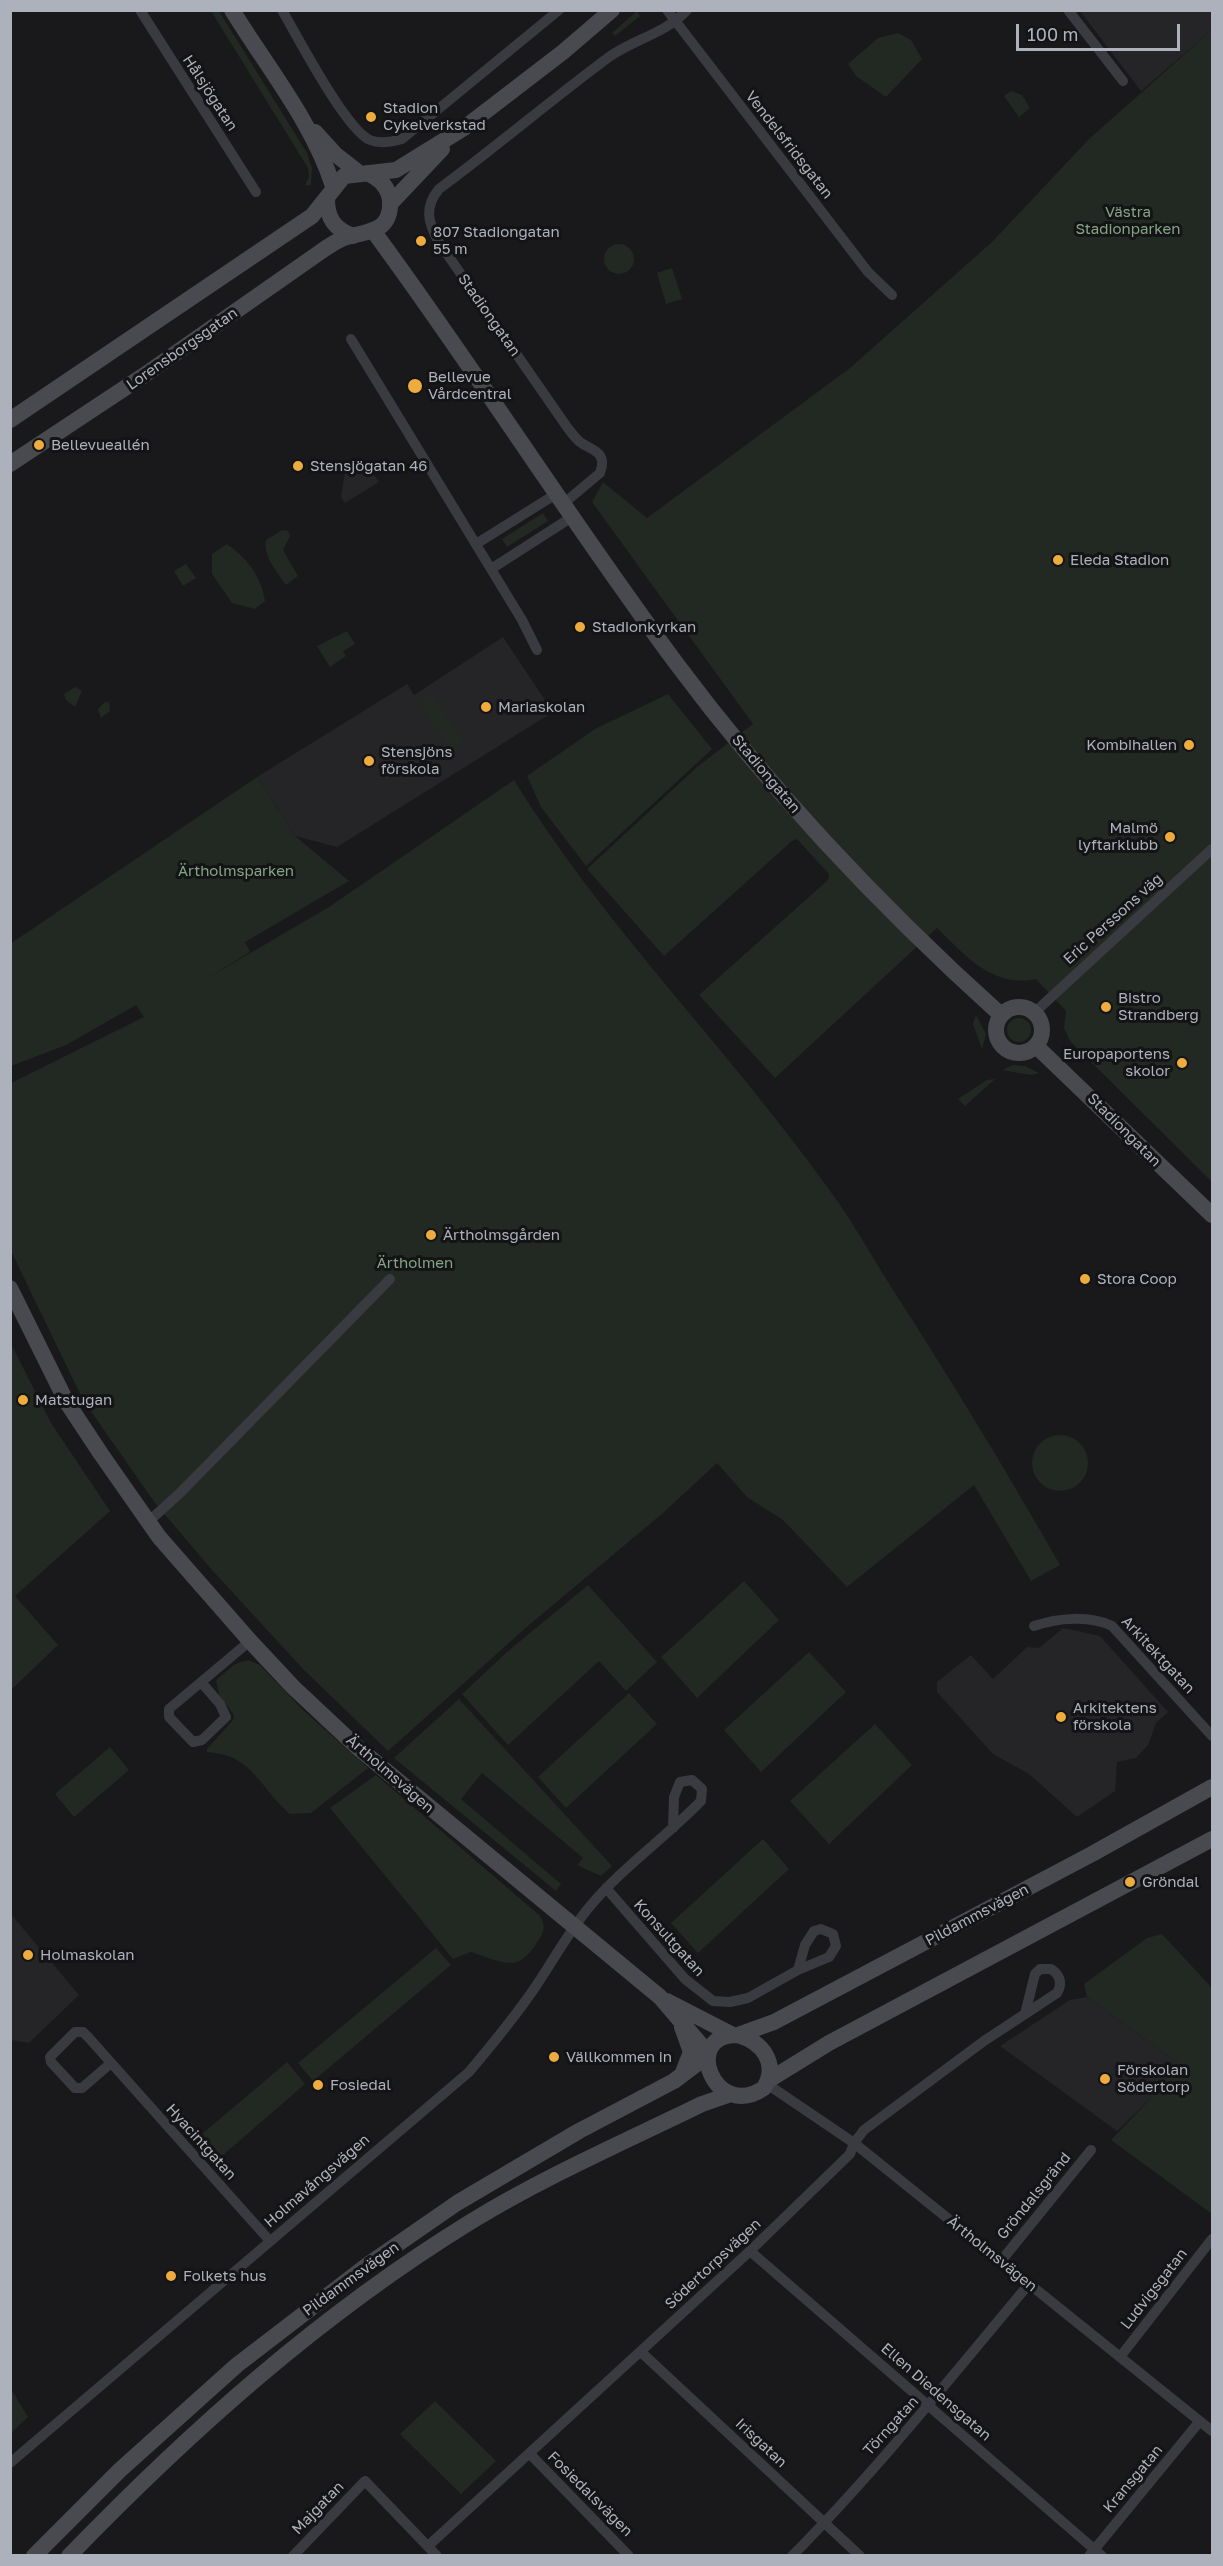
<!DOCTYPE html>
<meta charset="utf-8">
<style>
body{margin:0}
#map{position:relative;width:1223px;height:2566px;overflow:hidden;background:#19191b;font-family:"Golos Text",sans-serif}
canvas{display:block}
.frame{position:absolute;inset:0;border:12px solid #acb1bb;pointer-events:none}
.scale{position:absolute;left:1016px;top:24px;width:164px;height:27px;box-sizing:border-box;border:3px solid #acb1bb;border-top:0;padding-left:8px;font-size:18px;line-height:21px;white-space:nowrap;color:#acb1bb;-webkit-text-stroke:4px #141416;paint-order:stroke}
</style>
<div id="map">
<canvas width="1223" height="2566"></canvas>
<div class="frame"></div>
<div class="scale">100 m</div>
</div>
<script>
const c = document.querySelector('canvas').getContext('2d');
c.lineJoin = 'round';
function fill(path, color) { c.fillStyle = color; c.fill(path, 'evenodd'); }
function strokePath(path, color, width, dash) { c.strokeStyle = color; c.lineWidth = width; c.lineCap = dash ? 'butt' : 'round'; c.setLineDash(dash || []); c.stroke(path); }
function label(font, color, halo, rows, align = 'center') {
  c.font = font + ' "Golos Text",sans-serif'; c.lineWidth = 6; c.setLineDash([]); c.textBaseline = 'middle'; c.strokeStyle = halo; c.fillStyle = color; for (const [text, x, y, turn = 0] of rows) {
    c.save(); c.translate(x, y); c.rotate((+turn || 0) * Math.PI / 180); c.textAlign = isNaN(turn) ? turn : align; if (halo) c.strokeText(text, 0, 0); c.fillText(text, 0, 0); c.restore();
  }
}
const built = new Path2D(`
 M 1080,11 L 1212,11 L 1212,30 L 1141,91 Z
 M 361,462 L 367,465 L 379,482 L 345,503 L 341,497 L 345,471 Z
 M 503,637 L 553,712 L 337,847 L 295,836 L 257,777 L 407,684 L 414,695 Z
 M 1063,1628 L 1100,1636 L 1168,1712 L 1156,1723 L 1148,1745 L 1136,1758 L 1117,1762 L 1115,1791 L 1077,1817 L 1029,1774 L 993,1754 L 937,1692 L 937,1682 L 971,1655 L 993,1679 L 1027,1647 L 1039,1648 Z
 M 11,1914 L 79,1995 L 29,2043 L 11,2040 Z
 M 1087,1997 L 1177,2062 L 1152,2097 L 1117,2131 L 1000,2046 L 1070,2000 Z`);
const green = new Path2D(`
 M 211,11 L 219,11 L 307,153 L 312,168 L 311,185 L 305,186 L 309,176 L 308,168 Z
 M 637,11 L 640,16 L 615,36 L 612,33 Z
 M 1212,30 L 1212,1182 L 1070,1041 L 1064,1028 L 1066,1011 L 1036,979 C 992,988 966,956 937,928 L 775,1078 L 699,995 L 828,880 L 829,874 L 797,839 L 792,841 L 664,956 L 587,869 L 697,767 L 753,724 L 592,502 L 603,482 L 647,518 L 850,368 L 992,242 L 1089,139 Z
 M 898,33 L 911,40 L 922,59 L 886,97 L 856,76 L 848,64 L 878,38 Z
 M 1011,91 L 1022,95 L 1030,108 L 1019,117 L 1004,96 Z
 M604 259a15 15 0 1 1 30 0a15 15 0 1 1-30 0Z
 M 672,268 L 682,299 L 666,304 L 657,273 Z
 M 543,513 L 548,521 L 507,547 L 502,539 Z
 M 282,530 L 288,531 L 290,536 L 283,550 L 298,576 L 286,585 C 277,572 263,556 266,540 Z
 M 227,544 C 248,559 261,576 265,601 L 255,609 L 232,603 L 212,574 L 212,554 Z
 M 186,564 L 196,578 L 183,586 L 174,571 Z
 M 347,631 L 355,644 L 343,651 L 346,656 L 330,667 L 317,646 Z
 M 75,687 L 82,691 L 75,707 L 66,700 L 64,694 Z
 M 433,694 L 465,744 L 451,753 L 419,703 Z
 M 668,694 L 712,749 L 586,866 L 541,807 L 527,776 L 595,729 Z
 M 105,702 L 109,702 L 110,711 L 101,718 L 98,709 Z
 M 257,777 L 295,836 L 349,881 L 245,942 L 250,952 L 206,979 L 329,907 L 514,780 C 603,925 726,1046 825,1184 C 851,1218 872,1257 895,1293 C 953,1383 1007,1472 1060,1565 L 1031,1581 L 974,1485 L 847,1587 L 783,1520 L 747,1497 L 717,1463 L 663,1513 L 529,1625 L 388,1751 L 303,1669 L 212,1570 L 155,1503 L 83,1400 L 11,1251 L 11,1083 L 144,1017 L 136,1005 L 66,1045 L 11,1066 L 10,944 Z
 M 976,1015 L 986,1034 L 982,1049 L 973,1024 Z
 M1007 1030a12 12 0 1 1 24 0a12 12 0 1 1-24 0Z
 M 1013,1065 L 1025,1066 L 1039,1073 L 1031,1075 L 1002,1070 Z
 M 995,1079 L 965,1106 L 958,1099 L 987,1080 Z
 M 10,1342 L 51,1423 L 110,1511 L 15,1596 L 58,1645 L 11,1690 Z
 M1032 1463a28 28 0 1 1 56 0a28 28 0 1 1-56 0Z
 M 744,1581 L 779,1620 L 697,1698 L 661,1657 Z
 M 588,1585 L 657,1662 L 626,1691 L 599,1661 L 508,1745 L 462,1694 L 507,1652 Z
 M 809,1652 L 846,1692 L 761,1772 L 724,1730 Z
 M 248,1660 L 260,1665 L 302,1709 L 368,1768 L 311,1813 L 290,1814 C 259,1788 254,1755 207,1752 L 207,1749 L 233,1720 L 234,1715 L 219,1695 L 216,1680 L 235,1664 Z
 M 629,1693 L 657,1724 L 566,1808 L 538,1777 Z
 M 459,1699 L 612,1866 L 601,1876 L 577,1865 L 583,1858 L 482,1773 L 461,1799 L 561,1884 L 556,1891 L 394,1758 Z
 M 875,1724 L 912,1765 L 829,1844 L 790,1801 Z
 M 110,1747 L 129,1770 L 74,1817 L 55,1794 Z
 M 376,1775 L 539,1915 C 546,1925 545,1931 538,1941 C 517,1975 504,1962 471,1952 L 453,1959 L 330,1808 Z
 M 763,1839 L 789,1869 L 698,1953 L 671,1923 Z
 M 1162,1934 L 1212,1988 L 1212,2214 L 1111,2140 L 1152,2097 L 1177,2062 L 1087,1997 L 1084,1984 L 1147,1938 Z
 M 436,1948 L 451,1965 L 313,2081 L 298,2063 Z
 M 287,2062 L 305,2084 L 215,2162 L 176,2117 L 182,2111 L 202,2134 Z
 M 10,2387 L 28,2417 L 11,2433 L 10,2433 Z
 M 435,2401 L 496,2461 L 461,2494 L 400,2434 Z`);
const street = new Path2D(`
 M 140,10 L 256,192
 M 282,10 C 297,36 346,130 370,140 C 380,144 392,142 402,139 L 559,10
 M 667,10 L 868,272 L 892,295
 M 1068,10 L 1123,81
 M 351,339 L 522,620 L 537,650
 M 563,504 L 600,473 C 608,451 592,451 580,442 C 575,438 571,432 567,427 L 438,241 C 428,222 424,207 439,189 C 497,146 551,100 609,57 C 634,39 665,34 687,10
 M 476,544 L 556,494
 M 491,569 L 572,517
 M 1035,1012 L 1212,849
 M 148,1522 L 180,1493 L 390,1279
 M 1034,1626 C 1058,1618 1089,1615 1112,1626 L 1212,1736
 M 201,1682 L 220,1704 L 226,1717 L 202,1740 L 193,1742 L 169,1717 L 169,1709 L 250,1641
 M 606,1888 L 685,1979 L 713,2001 L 730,2002 L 748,1998 L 798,1970 L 805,1945 L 814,1931 L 821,1929 L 833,1934 L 836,1946 L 829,1957 L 798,1970
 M 111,2063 L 82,2088 L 75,2088 L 51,2062 L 50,2057 L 75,2032 L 83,2032 L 89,2038 L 270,2241
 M 767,2084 L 854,2143 L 1212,2431
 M 750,2251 L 1102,2556
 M 1001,2261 L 1091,2150
 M 641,2352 L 860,2556
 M 1120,2357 L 1212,2239
 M 530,2454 L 629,2556
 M 10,2463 L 469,2072 C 490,2047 510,2023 529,1996 C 550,1967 567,1933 591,1905 C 623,1867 666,1837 701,1801 L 702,1789 L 692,1780 L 680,1782 L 674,1797 L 673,1828
 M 428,2546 L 750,2251 L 850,2154 L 854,2143 L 864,2130 L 984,2041 L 1057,1993 C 1063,1983 1060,1975 1051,1969 L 1040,1969 L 1035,1974 L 1025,2014
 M 293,2556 L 365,2481 L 437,2556
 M 792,2556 C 877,2470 952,2376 1029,2284
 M 1089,2556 L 1200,2421`);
const secondary = new Path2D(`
 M 232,10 C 267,67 313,123 333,186
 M 315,132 L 335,154 L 358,172
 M 327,199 C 327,219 335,229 353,236
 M 390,204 L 442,149
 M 374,232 C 478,373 571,522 676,663 C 772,792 882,908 1001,1015
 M 10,420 L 312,216 L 344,176 L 396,170 L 464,128 L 563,52 L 612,10
 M 10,464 L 143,376 L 326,248 C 333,244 339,239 347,237 C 369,231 392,232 390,200 C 388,186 379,178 367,173
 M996 1030a23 23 0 1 1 46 0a23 23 0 1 1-46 0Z
 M 1036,1046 L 1212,1215
 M 10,1288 L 66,1401 L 101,1454 L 159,1537 L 250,1641 L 293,1687 L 357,1747 L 660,1997 L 708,2053
 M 667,2001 L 733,2035
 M 738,2035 L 774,2022 L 1092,1854 L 1212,1787
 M 738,2035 C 762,2042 779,2063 764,2088 C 715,2122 680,2034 738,2035 Z
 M 682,2075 L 691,2052 L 682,2027
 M 769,2080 L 829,2043 L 1212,1839
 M 34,2556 L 120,2470 L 237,2365 L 366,2266 L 457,2203 L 579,2131 L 674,2081 L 707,2056
 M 69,2556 C 191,2430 322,2313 472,2221 C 546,2176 624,2142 702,2104 L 731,2094`);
const markers = [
 [371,117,6,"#eeac3e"],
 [421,241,6,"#eeac3e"],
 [415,386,8,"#eeac3e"],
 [39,445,6,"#eeac3e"],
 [298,466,6,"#eeac3e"],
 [1058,560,6,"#eeac3e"],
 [580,627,6,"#eeac3e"],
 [486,707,6,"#eeac3e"],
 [1189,745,6,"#eeac3e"],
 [369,761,6,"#eeac3e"],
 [1170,837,6,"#eeac3e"],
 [1106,1007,6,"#eeac3e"],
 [1182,1063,6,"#eeac3e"],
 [431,1235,6,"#eeac3e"],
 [1085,1279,6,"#eeac3e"],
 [23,1400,6,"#eeac3e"],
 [1061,1717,6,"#eeac3e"],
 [1130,1882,6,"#eeac3e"],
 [28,1955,6,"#eeac3e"],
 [554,2057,6,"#eeac3e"],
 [1105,2079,6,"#eeac3e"],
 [318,2085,6,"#eeac3e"],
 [171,2276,6,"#eeac3e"]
];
const streetNames = [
 ["Hålsjögatan",210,93,57],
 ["Vendelsfridsgatan",789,145,52],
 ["Stadiongatan",489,315,55],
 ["Lorensborgsgatan",182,349,-35],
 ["Stadiongatan",766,774,50],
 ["Eric Perssons väg",1113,919,-42],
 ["Stadiongatan",1124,1130,45],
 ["Arkitektgatan",1158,1655,47],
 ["Ärtholmsvägen",390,1774,41],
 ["Pildammsvägen",977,1915,-28],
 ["Konsultgatan",669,1938,48],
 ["Hyacintgatan",201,2142,48],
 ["Holmavångsvägen",317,2181,-41],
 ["Gröndalsgränd",1034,2196,-51],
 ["Ärtholmsvägen",992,2254,39],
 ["Södertorpsvägen",713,2264,-43],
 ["Pildammsvägen",351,2279,-36],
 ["Ludvigsgatan",1154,2289,-52],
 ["Ellen Diedensgatan",936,2392,41],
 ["Törngatan",891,2426,-48],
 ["Irisgatan",761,2443,43],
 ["Kransgatan",1133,2479,-50],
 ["Fosiedalsvägen",590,2494,45],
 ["Majgatan",318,2508,-46]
];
const poiNames = [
 ["Stadion",383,108],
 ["Cykelverkstad",383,125],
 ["807 Stadiongatan",433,232],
 ["55 m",433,249],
 ["Bellevue",428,377],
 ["Vårdcentral",428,394],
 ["Bellevueallén",51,445],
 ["Stensjögatan 46",310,466],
 ["Eleda Stadion",1070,560],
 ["Stadionkyrkan",592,627],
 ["Mariaskolan",498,707],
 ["Kombihallen",1177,745,"right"],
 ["Stensjöns",381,752],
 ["förskola",381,769],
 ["Malmö",1158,828,"right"],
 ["lyftarklubb",1158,845,"right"],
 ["Bistro",1118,998],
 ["Strandberg",1118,1015],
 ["Europaportens",1170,1054,"right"],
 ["skolor",1170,1071,"right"],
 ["Ärtholmsgården",443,1235],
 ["Stora Coop",1097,1279],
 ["Matstugan",35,1400],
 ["Arkitektens",1073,1708],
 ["förskola",1073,1725],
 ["Gröndal",1142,1882],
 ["Holmaskolan",40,1955],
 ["Vällkommen in",566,2057],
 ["Förskolan",1117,2070],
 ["Södertorp",1117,2087],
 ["Fosiedal",330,2085],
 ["Folkets hus",183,2276]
];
const parkNames = [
 ["Västra",1128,212],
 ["Stadionparken",1128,229],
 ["Ärtholmsparken",236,871],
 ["Ärtholmen",415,1263]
];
fill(built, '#252528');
fill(green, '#212922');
strokePath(street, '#3a3b40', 10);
strokePath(secondary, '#484a50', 16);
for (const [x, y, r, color] of markers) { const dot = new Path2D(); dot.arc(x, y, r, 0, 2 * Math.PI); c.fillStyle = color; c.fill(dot); strokePath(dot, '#141416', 2); }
label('15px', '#acb1bb', '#141416', streetNames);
label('15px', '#acb1bb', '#141416', poiNames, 'left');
label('15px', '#84a584', '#141416', parkNames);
</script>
